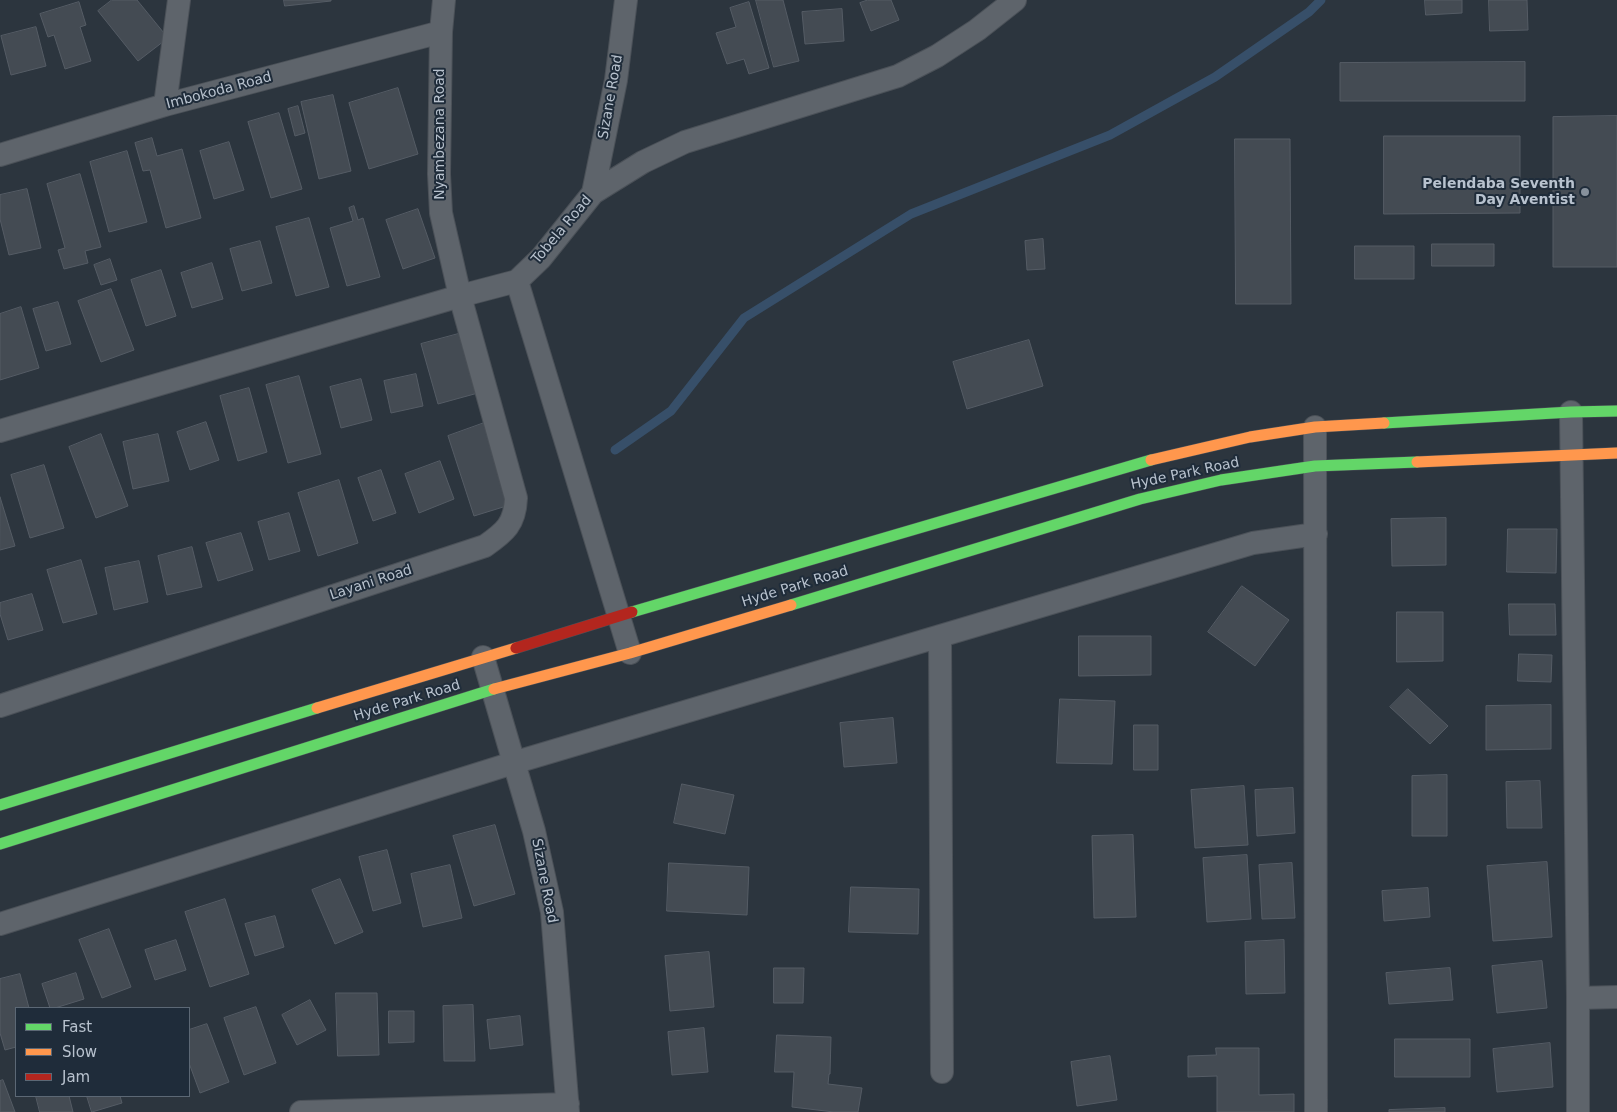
<!DOCTYPE html>
<style>
body{margin:0}
#map{position:relative;width:1617px;height:1112px;overflow:hidden;background:#2c353e;font-family:"DejaVu Sans",sans-serif}
canvas{display:block}
.legend{position:absolute;left:15px;top:1007px;width:175px;height:90px;box-sizing:border-box;background:#1f2c3a;border:1px solid #5c6875;margin:0;padding:6px 9px;list-style:none;font-size:15px;color:#b8c2ce}
.legend li{display:flex;align-items:center;gap:10px;height:25px}
.legend b{width:25px;border:1px solid #5c6875}
</style>
<div id="map">
<canvas width="1617" height="1112"></canvas>
<ul class="legend">
<li><b style="height:6px;background:#63d668"></b>Fast</li>
<li><b style="height:6px;background:#ff974d"></b>Slow</li>
<li><b style="height:6px;background:#b3261e"></b>Jam</li>
</ul>
</div>
<script>
const c = document.querySelector('canvas').getContext('2d');
c.lineJoin = 'round';
function strokePath(path, color, width, dash) { c.strokeStyle = color; c.lineWidth = width; c.lineCap = dash ? 'butt' : 'round'; c.setLineDash(dash || []); c.stroke(path); }
function fill(path, color) { c.fillStyle = color; c.fill(path, 'evenodd'); }
function label(font, color, halo, rows, align = 'center') {
  c.font = font + ' "DejaVu Sans",sans-serif'; c.lineWidth = 4; c.setLineDash([]); c.textBaseline = 'middle'; c.strokeStyle = halo; c.fillStyle = color; for (const [text, x, y, turn = 0] of rows) {
    c.save(); c.translate(x, y); c.rotate((+turn || 0) * Math.PI / 180); c.textAlign = isNaN(turn) ? turn : align; if (halo) c.strokeText(text, 0, 0); c.fillText(text, 0, 0); c.restore();
  }
}
const stream = new Path2D(`
 M 615,450 L 671,411 L 744,318 L 911,214 L 1110,135 L 1215,77 L 1309,12 L 1321,0`);
const building = new Path2D(`
 M 112,0 L 137,0 L 168,38 L 138,61 L 98,11 Z
 M 284,0 L 331,0 L 331,1 L 285,6 Z
 M 756,0 L 783,0 L 799,61 L 774,67 Z
 M 868,0 L 891,0 L 899,20 L 871,31 L 860,3 Z
 M 1425,0 L 1462,0 L 1462,13 L 1426,15 Z
 M 1489,0 L 1527,0 L 1528,30 L 1490,31 Z
 M 79,2 L 86,25 L 80,27 L 91,61 L 65,69 L 54,35 L 48,37 L 40,14 Z
 M 749,2 L 769,68 L 749,74 L 744,59 L 727,64 L 716,33 L 736,27 L 730,8 Z
 M 842,9 L 844,41 L 805,44 L 802,12 Z
 M 36,27 L 46,66 L 11,75 L 1,36 Z
 M 1525,62 L 1525,101 L 1340,101 L 1340,63 Z
 M 398,88 L 418,154 L 369,169 L 349,103 Z
 M 333,95 L 351,171 L 319,179 L 301,102 Z
 M 298,106 L 305,133 L 295,136 L 288,109 Z
 M 279,113 L 302,189 L 271,198 L 248,122 Z
 M 1617,116 L 1617,267 L 1553,267 L 1553,117 Z
 M 1384,136 L 1520,136 L 1520,213 L 1384,214 Z
 M 152,138 L 157,156 L 182,149 L 201,218 L 166,228 L 150,170 L 143,171 L 135,143 Z
 M 1235,139 L 1290,139 L 1291,304 L 1236,304 Z
 M 229,142 L 244,190 L 214,199 L 200,151 Z
 M 127,151 L 147,222 L 109,232 L 90,162 Z
 M 80,174 L 101,247 L 85,251 L 88,263 L 64,269 L 58,250 L 65,248 L 47,184 Z
 M 27,189 L 41,248 L 9,255 L 0,219 L 0,195 Z
 M 354,206 L 358,220 L 363,218 L 380,277 L 347,286 L 330,228 L 353,221 L 349,208 Z
 M 418,209 L 435,258 L 403,269 L 386,220 Z
 M 309,218 L 329,287 L 296,296 L 276,227 Z
 M 1043,239 L 1045,269 L 1027,270 L 1025,241 Z
 M 260,241 L 272,283 L 242,291 L 230,249 Z
 M 1432,244 L 1494,244 L 1494,266 L 1432,266 Z
 M 1355,246 L 1414,246 L 1414,279 L 1355,279 Z
 M 110,259 L 117,280 L 101,285 L 94,265 Z
 M 212,263 L 223,299 L 192,308 L 181,273 Z
 M 161,270 L 176,316 L 146,326 L 131,280 Z
 M 111,289 L 134,350 L 101,362 L 78,301 Z
 M 58,302 L 71,344 L 46,351 L 33,309 Z
 M 21,307 L 39,368 L 0,380 L 0,314 Z
 M 462,333 L 478,393 L 438,404 L 421,344 Z
 M 1029,340 L 1043,386 L 967,409 L 953,362 Z
 M 416,374 L 423,406 L 391,413 L 384,381 Z
 M 299,376 L 321,454 L 288,463 L 266,385 Z
 M 361,379 L 372,420 L 341,428 L 330,387 Z
 M 249,388 L 267,452 L 238,461 L 220,396 Z
 M 206,422 L 219,460 L 190,470 L 177,432 Z
 M 487,422 L 513,504 L 474,516 L 448,436 Z
 M 101,434 L 128,506 L 96,518 L 69,447 Z
 M 158,434 L 169,481 L 133,489 L 123,442 Z
 M 440,461 L 454,499 L 419,513 L 405,474 Z
 M 44,465 L 64,528 L 30,538 L 11,475 Z
 M 381,470 L 396,513 L 373,521 L 358,478 Z
 M 339,480 L 358,543 L 318,556 L 298,493 Z
 M 0,497 L 15,546 L 0,550 Z
 M 289,513 L 300,551 L 269,560 L 258,522 Z
 M 1446,518 L 1446,565 L 1392,566 L 1391,519 Z
 M 1508,529 L 1557,529 L 1556,573 L 1507,572 Z
 M 241,533 L 253,570 L 218,581 L 206,543 Z
 M 192,547 L 202,587 L 167,595 L 158,556 Z
 M 81,560 L 97,614 L 63,623 L 47,570 Z
 M 139,561 L 148,602 L 114,610 L 105,568 Z
 M 1242,586 L 1289,620 L 1255,666 L 1208,632 Z
 M 32,594 L 43,630 L 8,640 L 0,614 L 0,603 Z
 M 1509,604 L 1555,604 L 1556,635 L 1510,635 Z
 M 1397,612 L 1443,612 L 1443,661 L 1397,662 Z
 M 1079,636 L 1151,636 L 1151,675 L 1079,676 Z
 M 1519,654 L 1552,655 L 1551,682 L 1518,681 Z
 M 1408,689 L 1448,726 L 1430,744 L 1390,707 Z
 M 1060,699 L 1115,701 L 1112,764 L 1057,763 Z
 M 1551,705 L 1551,749 L 1486,750 L 1486,706 Z
 M 893,718 L 897,763 L 844,767 L 840,723 Z
 M 1134,725 L 1158,725 L 1158,770 L 1134,770 Z
 M 1447,775 L 1447,836 L 1412,836 L 1412,776 Z
 M 1540,781 L 1542,828 L 1507,828 L 1506,782 Z
 M 682,784 L 734,795 L 725,834 L 674,823 Z
 M 1244,786 L 1248,845 L 1195,848 L 1191,790 Z
 M 1293,788 L 1295,833 L 1257,836 L 1255,790 Z
 M 495,825 L 515,894 L 474,906 L 453,836 Z
 M 1133,835 L 1136,917 L 1094,918 L 1092,836 Z
 M 387,850 L 401,903 L 373,911 L 359,857 Z
 M 1247,855 L 1251,919 L 1207,922 L 1203,858 Z
 M 1547,862 L 1552,937 L 1493,941 L 1487,866 Z
 M 669,863 L 749,867 L 747,915 L 667,911 Z
 M 1292,863 L 1295,918 L 1262,919 L 1259,865 Z
 M 450,865 L 462,918 L 423,927 L 411,874 Z
 M 340,879 L 363,932 L 335,944 L 312,890 Z
 M 851,887 L 919,889 L 918,934 L 849,932 Z
 M 1428,888 L 1430,917 L 1384,921 L 1382,891 Z
 M 225,899 L 249,974 L 210,987 L 185,912 Z
 M 275,916 L 284,947 L 255,956 L 245,924 Z
 M 109,929 L 131,987 L 102,998 L 79,940 Z
 M 176,940 L 186,970 L 155,980 L 145,950 Z
 M 1284,940 L 1285,993 L 1246,994 L 1245,942 Z
 M 709,952 L 714,1007 L 670,1011 L 665,956 Z
 M 1542,961 L 1547,1008 L 1497,1013 L 1492,966 Z
 M 774,968 L 804,968 L 803,1003 L 774,1003 Z
 M 1450,968 L 1453,1000 L 1389,1004 L 1386,973 Z
 M 76,973 L 84,999 L 55,1008 L 50,1008 L 42,984 Z
 M 20,974 L 29,1008 L 16,1008 L 16,1047 L 5,1050 L 0,1033 L 0,979 Z
 M 336,993 L 377,993 L 379,1055 L 338,1056 Z
 M 310,1000 L 326,1030 L 297,1045 L 282,1015 Z
 M 473,1005 L 475,1061 L 444,1061 L 443,1006 Z
 M 256,1007 L 276,1063 L 244,1075 L 224,1018 Z
 M 389,1011 L 414,1011 L 414,1042 L 389,1043 Z
 M 520,1016 L 523,1045 L 490,1049 L 487,1020 Z
 M 207,1024 L 229,1082 L 200,1093 L 189,1063 L 189,1030 Z
 M 704,1028 L 708,1072 L 672,1075 L 668,1032 Z
 M 777,1035 L 831,1037 L 830,1074 L 829,1074 L 828,1084 L 862,1088 L 858,1112 L 834,1112 L 792,1107 L 794,1072 L 775,1072 Z
 M 1395,1039 L 1470,1039 L 1470,1077 L 1395,1077 Z
 M 1550,1043 L 1553,1087 L 1497,1092 L 1493,1049 Z
 M 1216,1048 L 1259,1048 L 1259,1095 L 1294,1094 L 1294,1112 L 1217,1112 L 1217,1076 L 1188,1077 L 1188,1056 L 1216,1055 Z
 M 1110,1056 L 1117,1100 L 1077,1106 L 1071,1062 Z
 M 3,1080 L 15,1112 L 0,1112 L 0,1081 Z
 M 36,1096 L 69,1096 L 73,1112 L 40,1112 Z
 M 87,1096 L 120,1096 L 122,1103 L 92,1112 Z
 M 1445,1108 L 1445,1112 L 1389,1112 L 1389,1110 Z`);
const street = new Path2D(`
 M 165,105 L 179,0
 M 0,155 L 165,105 L 441,32
 M 593,193 L 616,80 L 626,0
 M 1571,412 L 1578,998 L 1578,1112
 M 1315,427 L 1316,1112
 M 0,431 L 460,296 L 517,281
 M 940,636 L 942,1072
 M 630,653 L 517,281 L 541,258 L 593,193 L 643,162 L 685,142 L 898,76 L 937,56 L 977,30 L 1015,0
 M 483,657 L 534,831 L 552,912 L 568,1112
 M 0,706 L 485,546 C 505,532 515,524 516,498 L 460,296 L 441,213 L 439,174 L 441,32 L 444,0
 M 0,924 L 513,763 L 1253,543 L 1316,534
 M 1578,998 L 1617,997
 M 301,1112 L 568,1104`);
const fast = new Path2D(`
 M 1384,423 L 1571,412 L 1617,411
 M 791,605 L 1140,499 L 1221,480 L 1315,466 L 1417,462
 M 632,612 L 1151,460
 M 0,805 L 317,708
 M 0,844 L 494,689`);
const slow = new Path2D(`
 M 1151,460 L 1250,437 L 1315,427 L 1384,423
 M 1417,462 L 1617,453
 M 494,689 L 630,653 L 791,605
 M 317,708 L 516,648`);
const jam = new Path2D(`
 M 516,648 L 632,612`);
const markers = [
 [1585,192,5,"#87919c"]
];
const streetNames = [
 ["Imbokoda Road",219,91,-15],
 ["Sizane Road",611,97,-80],
 ["Nyambezana Road",440,134,-90],
 ["Tobela Road",562,230,-50],
 ["Hyde Park Road",1185,474,-12],
 ["Layani Road",371,583,-18],
 ["Hyde Park Road",795,587,-17],
 ["Hyde Park Road",407,701,-17],
 ["Sizane Road",544,881,79]
];
const poiNames = [
 ["Pelendaba Seventh",1575,184],
 ["Day Aventist",1575,200]
];
strokePath(stream, '#374f69', 9);
fill(building, '#444b53');
strokePath(building, '#555c65', 1);
strokePath(street, '#4b5158', 24);
strokePath(fast, '#4b5158', 12);
strokePath(slow, '#4b5158', 12);
strokePath(jam, '#4b5158', 12);
strokePath(street, '#5e646b', 22);
strokePath(fast, '#63d668', 11);
strokePath(slow, '#ff974d', 11);
strokePath(jam, '#b3261e', 11);
for (const [x, y, r, color] of markers) { const dot = new Path2D(); dot.arc(x, y, r, 0, 2 * Math.PI); c.fillStyle = color; c.fill(dot); strokePath(dot, '#1f2c3a', 2); }
label('14px', '#b8c2ce', '#1f2c3a', streetNames);
label('bold 14px', '#b8c2ce', '#1f2c3a', poiNames, 'right');
</script>
